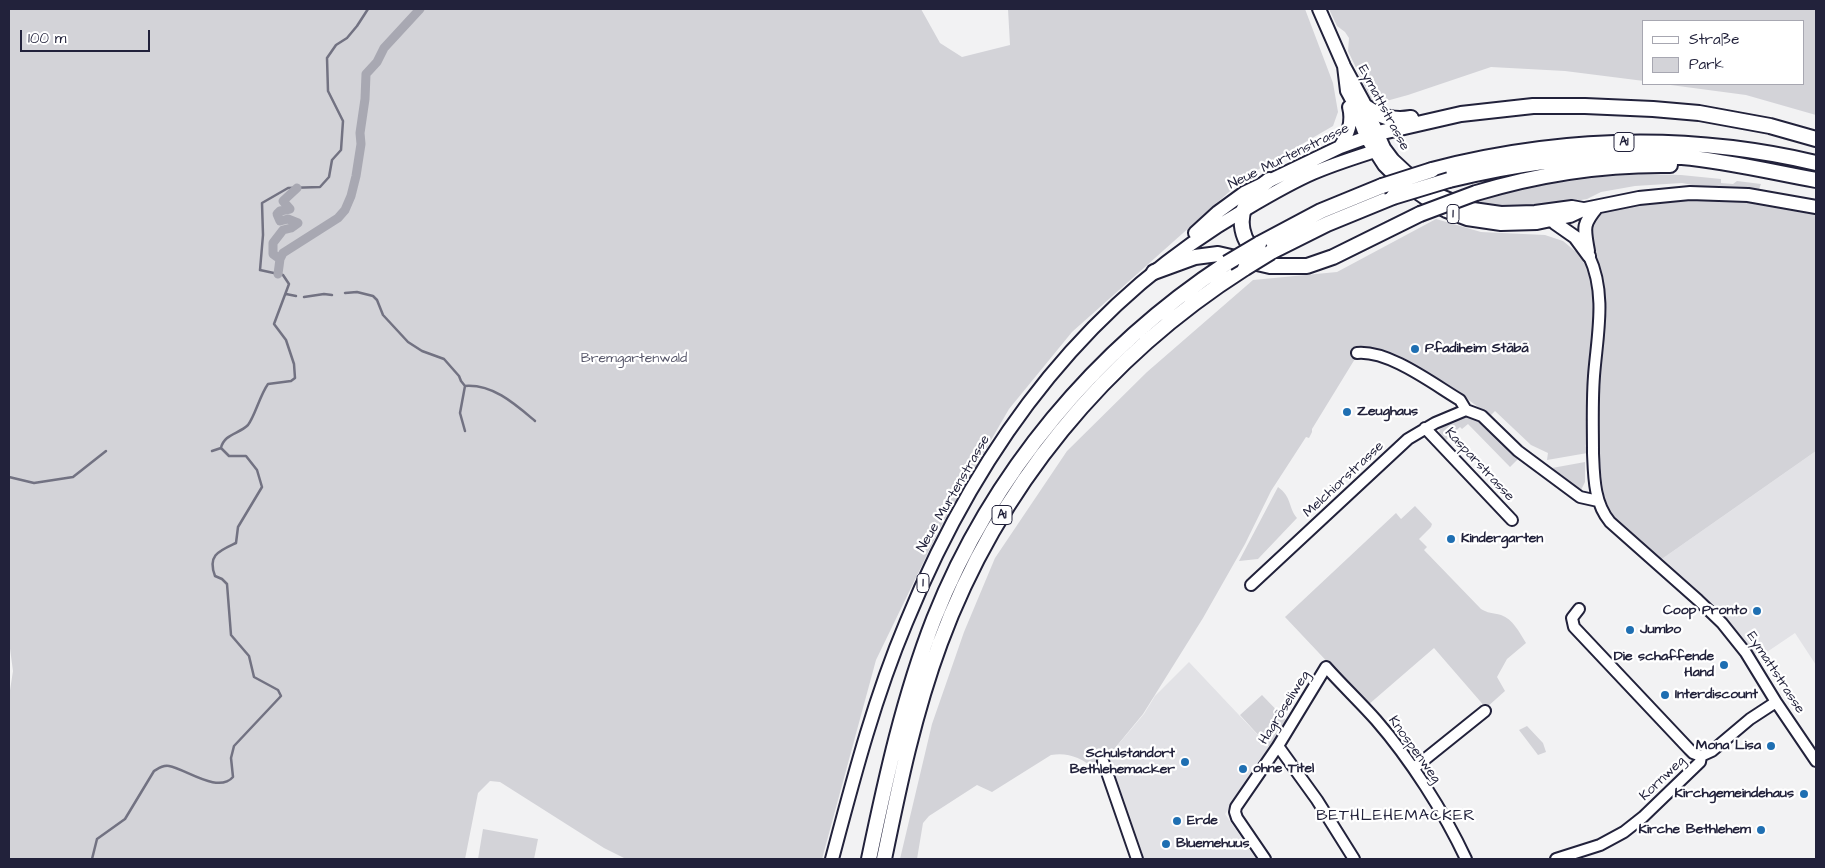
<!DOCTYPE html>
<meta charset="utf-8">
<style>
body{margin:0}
#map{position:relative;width:1825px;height:868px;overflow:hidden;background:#f2f2f3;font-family:"Architects Daughter",sans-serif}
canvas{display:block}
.frame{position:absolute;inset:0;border:10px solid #22223b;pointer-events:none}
.legend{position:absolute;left:1642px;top:20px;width:162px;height:65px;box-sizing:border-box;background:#fff;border:1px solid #a7a7b1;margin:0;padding:6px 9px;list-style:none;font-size:15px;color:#22223b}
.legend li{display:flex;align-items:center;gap:10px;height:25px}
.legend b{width:25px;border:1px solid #a7a7b1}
.scale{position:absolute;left:20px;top:30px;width:130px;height:22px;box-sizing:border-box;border:2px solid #22223b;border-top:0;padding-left:6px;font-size:15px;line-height:18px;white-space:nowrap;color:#22223b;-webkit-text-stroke:4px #fff;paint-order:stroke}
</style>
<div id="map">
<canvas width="1825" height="868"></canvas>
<div class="frame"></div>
<ul class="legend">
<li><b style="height:6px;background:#fff"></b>Straße</li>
<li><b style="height:14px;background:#d3d3d8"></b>Park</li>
</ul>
<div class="scale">100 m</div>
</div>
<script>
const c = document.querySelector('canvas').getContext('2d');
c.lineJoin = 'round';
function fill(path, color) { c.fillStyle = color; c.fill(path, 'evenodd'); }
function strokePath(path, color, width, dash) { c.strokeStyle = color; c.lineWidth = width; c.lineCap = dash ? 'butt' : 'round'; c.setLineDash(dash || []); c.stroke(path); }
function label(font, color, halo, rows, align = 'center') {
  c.font = font + ' "Architects Daughter",sans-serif'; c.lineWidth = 4.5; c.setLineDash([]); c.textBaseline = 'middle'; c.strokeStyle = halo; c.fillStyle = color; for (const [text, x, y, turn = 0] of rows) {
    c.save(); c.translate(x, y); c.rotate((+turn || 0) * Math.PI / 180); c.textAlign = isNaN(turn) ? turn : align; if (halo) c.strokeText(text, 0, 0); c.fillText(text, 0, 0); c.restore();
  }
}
const built = new Path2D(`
 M 1816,451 L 1816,665 L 1795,633 L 1764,654 L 1758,655 L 1751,652 L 1659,561 Z
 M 1189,662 L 1271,749 L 1225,814 L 1256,859 L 1140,859 L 1106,759 L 1144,714 L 1155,696 Z`);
const green = new Path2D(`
 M 9,9 L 921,9 L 940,43 L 962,57 L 1010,45 L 1008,9 L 1305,9 L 1333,83 L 1338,112 L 1333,126 L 1247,176 L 1072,332 L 1009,409 L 940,528 L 876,660 L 822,859 L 626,859 L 604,848 L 500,782 L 490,781 L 478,793 L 465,859 L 9,859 L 9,697 L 13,671 L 9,641 Z
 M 1329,9 L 1816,9 L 1816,115 L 1746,95 L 1663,84 L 1804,84 L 1804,21 L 1644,21 L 1644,81 L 1565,71 L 1491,67 L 1408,95 L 1379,103 L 1371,99 L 1348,51 L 1349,38 L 1345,32 L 1337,26 Z
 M 1642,174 L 1681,175 L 1721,179 L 1721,183 L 1733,184 L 1737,181 L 1761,184 L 1758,192 L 1713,189 L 1682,183 L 1635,186 L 1601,192 L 1587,199 L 1551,205 L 1520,207 L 1490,207 L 1470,203 L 1468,201 L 1508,189 L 1601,177 Z
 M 1692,199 L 1740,201 L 1816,214 L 1816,451 L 1659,561 C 1638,542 1612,524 1604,495 C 1601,481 1601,465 1599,451 L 1547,460 L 1548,453 L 1531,445 L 1495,411 L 1490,416 L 1466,398 L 1406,363 L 1378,350 L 1361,349 L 1312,429 L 1312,432 L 1309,438 L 1306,437 L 1271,491 L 1245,544 L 1203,618 L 1143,714 L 1106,759 L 1094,768 C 1081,758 1068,752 1051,755 L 992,792 L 977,785 L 929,816 L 923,823 L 917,859 L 900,859 L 932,724 L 964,632 L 995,558 L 1067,451 L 1147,372 L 1253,280 L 1337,272 L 1436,219 L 1481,232 L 1545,235 L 1563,241 L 1575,251 L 1593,247 C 1590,238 1586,226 1594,218 C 1605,207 1675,201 1692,199 Z
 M 1469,415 L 1476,417 L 1519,458 L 1510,467 L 1468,424 L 1462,429 L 1460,427 L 1444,442 C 1440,438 1438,435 1440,429 L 1456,419 Z
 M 1585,462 L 1585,482 L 1581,490 L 1551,470 L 1552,468 Z
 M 1278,487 C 1292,497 1288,507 1297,518 L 1258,559 L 1239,561 Z
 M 1415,506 L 1432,524 L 1431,527 L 1419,539 L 1427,547 L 1424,550 L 1481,609 C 1487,613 1493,613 1501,615 C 1513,619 1519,632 1526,643 L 1507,659 L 1497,677 L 1505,691 L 1486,708 L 1434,648 L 1368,705 L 1285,617 L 1396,513 L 1401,519 Z
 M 1262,695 L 1288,722 L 1271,749 L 1240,715 Z
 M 1527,726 L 1543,743 L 1546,752 L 1538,755 L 1519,730 Z
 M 483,829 L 538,839 L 534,859 L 478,859 Z`);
const stream = new Path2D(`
 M 345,293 L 357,292 L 373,296 L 377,300 L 383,315 L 408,342 L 422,351 L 444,359 L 459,376 L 461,381 L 465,386 L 460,413 L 465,431
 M 286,294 L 296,296
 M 304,297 L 324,294 L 332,295
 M 465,386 C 493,384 515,404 535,421
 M 212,451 L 221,448
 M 9,477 L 34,483 L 73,477 L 106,451
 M 92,859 L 97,839 L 125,819 L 154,771 C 159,768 163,765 169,766 C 186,769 218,794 233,777 L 231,758 L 234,746 L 281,696 L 278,690 L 254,677 L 249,656 L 231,635 L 227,584 L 222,579 L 215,576 C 207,555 219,551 236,543 L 238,527 L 262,487 L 257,470 L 246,456 L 229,456 L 221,448 C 224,434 239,434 248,425 C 255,416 260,395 268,384 L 291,381 L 295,378 L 294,364 L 286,340 L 274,324 L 289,284 L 283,275 L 260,270 L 263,235 L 262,203 L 288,188 L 320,187 L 329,177 L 332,160 L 341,150 L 343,121 L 328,91 L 327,58 L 336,45 L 347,38 L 357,26 L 368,9`);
const canal = new Path2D(`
 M 280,259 L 273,254 L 273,243 L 283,230 L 291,228 L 298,223 L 288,219 L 280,221 L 277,214 L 280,211 L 290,209 L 283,201 L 297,188
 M 278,274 L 280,259 L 283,253 L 338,218 L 345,210 L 351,196 L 356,176 L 361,144 L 360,133 L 365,99 L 366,74 L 377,62 L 384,48 L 420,9`);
const minor = new Path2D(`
 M 1589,256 C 1607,294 1597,336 1594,376 C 1592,402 1593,427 1593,453 C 1594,477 1594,503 1610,522 L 1698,600 L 1722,623 L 1746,653 L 1776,702 L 1816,761
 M 1357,353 C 1389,350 1433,384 1460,400 L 1466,410 L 1482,416 L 1518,451 L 1580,497 L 1598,501
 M 1425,428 L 1512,520
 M 1251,585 L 1408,439 L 1435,423 L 1466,410
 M 1579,609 L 1572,618 L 1574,627 L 1689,749 L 1693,753 L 1701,756
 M 1278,746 L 1317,800 L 1354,859
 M 1701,756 L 1712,751 L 1750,719 L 1776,702
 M 1103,761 L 1137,859
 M 1414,768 L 1485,711
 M 1265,859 L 1237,818 L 1235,812 L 1236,807 L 1278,746 L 1326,667 C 1342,685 1360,702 1376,720 C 1410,759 1444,812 1466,859
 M 1556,859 L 1600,845 L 1624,832 L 1643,817 L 1700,762 L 1701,756`);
const major = new Path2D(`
 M 1319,9 L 1344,66 L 1363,101 L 1384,148 L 1393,160 L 1407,173 L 1441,196 L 1473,209 L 1501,213 L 1535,212 L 1572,207 L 1583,209
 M 1344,66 L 1347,91 L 1353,102 L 1366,137 L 1384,165 L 1399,180 L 1435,205 L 1446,211 L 1467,219 L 1501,224 L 1537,223 L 1570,216 L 1585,209 L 1639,198 L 1690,193 L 1748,195 L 1816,207
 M 1340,147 C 1348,134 1353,122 1349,107
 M 1553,215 L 1555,223 L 1575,237 L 1589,256
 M 1195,233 L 1218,212 L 1244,193 L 1340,147 L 1373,135
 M 1588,251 C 1584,228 1582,225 1597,207
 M 832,859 C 853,780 874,699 906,623 C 976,451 1083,303 1246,209 C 1268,196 1290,183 1313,173 C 1336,163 1360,156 1384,148`);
const highway = new Path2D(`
 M 1366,107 C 1381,117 1393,121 1411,118
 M 1378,133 L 1461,114 L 1533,106 L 1585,106 L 1653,109 L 1699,113 L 1770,126 L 1816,139
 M 1432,170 C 1559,137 1688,133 1816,163
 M 1449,180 C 1525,161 1603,152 1682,157 C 1727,161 1772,172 1816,180
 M 1476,193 C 1539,174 1604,164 1670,165
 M 1259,244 L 1321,211 L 1382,186
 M 1271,252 L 1327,224 L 1393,197
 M 1260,255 C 1241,243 1236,218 1249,199 C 1254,192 1262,186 1269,180
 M 1154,272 L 1195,257 L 1218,254 L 1270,266 L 1307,266 L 1333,257 L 1420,214
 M 869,859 C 886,778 904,696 934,619 C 992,473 1096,349 1227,263
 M 884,859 C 899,786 914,713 940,643 C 998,487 1105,357 1245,268`);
const highwayBridge = new Path2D(`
 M 1382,186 L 1432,170
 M 1393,197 L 1449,180
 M 1420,214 L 1476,193
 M 1227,263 L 1259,244
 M 1245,268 L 1271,252`);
const markers = [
 [1415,349,5,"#1f6fb2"],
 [1347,412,5,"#1f6fb2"],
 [1451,539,5,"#1f6fb2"],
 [1757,611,5,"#1f6fb2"],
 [1630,630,5,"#1f6fb2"],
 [1724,665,5,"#1f6fb2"],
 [1665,695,5,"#1f6fb2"],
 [1771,746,5,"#1f6fb2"],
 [1185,762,5,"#1f6fb2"],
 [1243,769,5,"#1f6fb2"],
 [1804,794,5,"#1f6fb2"],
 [1177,821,5,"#1f6fb2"],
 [1761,830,5,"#1f6fb2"],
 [1166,844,5,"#1f6fb2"]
];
const shields = [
 [1624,142,20],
 [1453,214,12],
 [1002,515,20],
 [923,583,12]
];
const shieldNames = [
 ["A1",1624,142],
 ["1",1453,214],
 ["A1",1002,515],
 ["1",923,583]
];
const streetNames = [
 ["Eymattstrasse",1383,108,62],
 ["Neue Murtenstrasse",1289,157,-26],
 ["Kasparstrasse",1479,465,47],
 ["Melchiorstrasse",1344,480,-43],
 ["Neue Murtenstrasse",954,494,-60],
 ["Eymattstrasse",1775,673,57],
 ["Hagröseliweg",1285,708,-58],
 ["Knospenweg",1414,750,54],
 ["Kornweg",1663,779,-44]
];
const poiNames = [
 ["Pfadiheim Stäbä",1425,349],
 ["Zeughaus",1357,412],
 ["Kindergarten",1461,539],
 ["Coop Pronto",1747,611,"right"],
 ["Jumbo",1640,630],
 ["Die schaffende",1714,657,"right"],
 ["Hand",1714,673,"right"],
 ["Interdiscount",1675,695],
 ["Mona Lisa",1761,746,"right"],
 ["Schulstandort",1175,754,"right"],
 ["Bethlehemacker",1175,770,"right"],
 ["ohne Titel",1253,769],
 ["Kirchgemeindehaus",1794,794,"right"],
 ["Erde",1187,821],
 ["Kirche Bethlehem",1751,830,"right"],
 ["Bluemehuus",1176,844]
];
const parkNames = [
 ["Bremgartenwald",634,359]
];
const quarterNames = [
 ["BETHLEHEMACKER",1396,817]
];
fill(built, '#e2e2e6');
fill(green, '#d3d3d8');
strokePath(stream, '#727282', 2.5);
strokePath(canal, '#a8a8b2', 9);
strokePath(minor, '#22223b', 14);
strokePath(major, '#22223b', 16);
strokePath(highway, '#22223b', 18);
strokePath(minor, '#fff', 10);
strokePath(major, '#fff', 12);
strokePath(highway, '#fff', 14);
strokePath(highwayBridge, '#22223b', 18, []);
strokePath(highwayBridge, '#fff', 14);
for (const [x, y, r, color] of markers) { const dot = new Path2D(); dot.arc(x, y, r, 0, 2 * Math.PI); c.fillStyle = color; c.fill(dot); strokePath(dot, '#fff', 2); }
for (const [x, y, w] of shields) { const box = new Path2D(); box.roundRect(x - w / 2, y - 9.5, w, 19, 4); c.fillStyle = '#fff'; c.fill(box); strokePath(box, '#22223b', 1); }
label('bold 12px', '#22223b', null, shieldNames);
label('14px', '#22223b', '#fff', streetNames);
label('bold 14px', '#22223b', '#fff', poiNames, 'left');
label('14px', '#57576a', '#fff', parkNames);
c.letterSpacing = '1px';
label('16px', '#22223b', '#fff', quarterNames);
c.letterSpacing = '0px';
</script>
